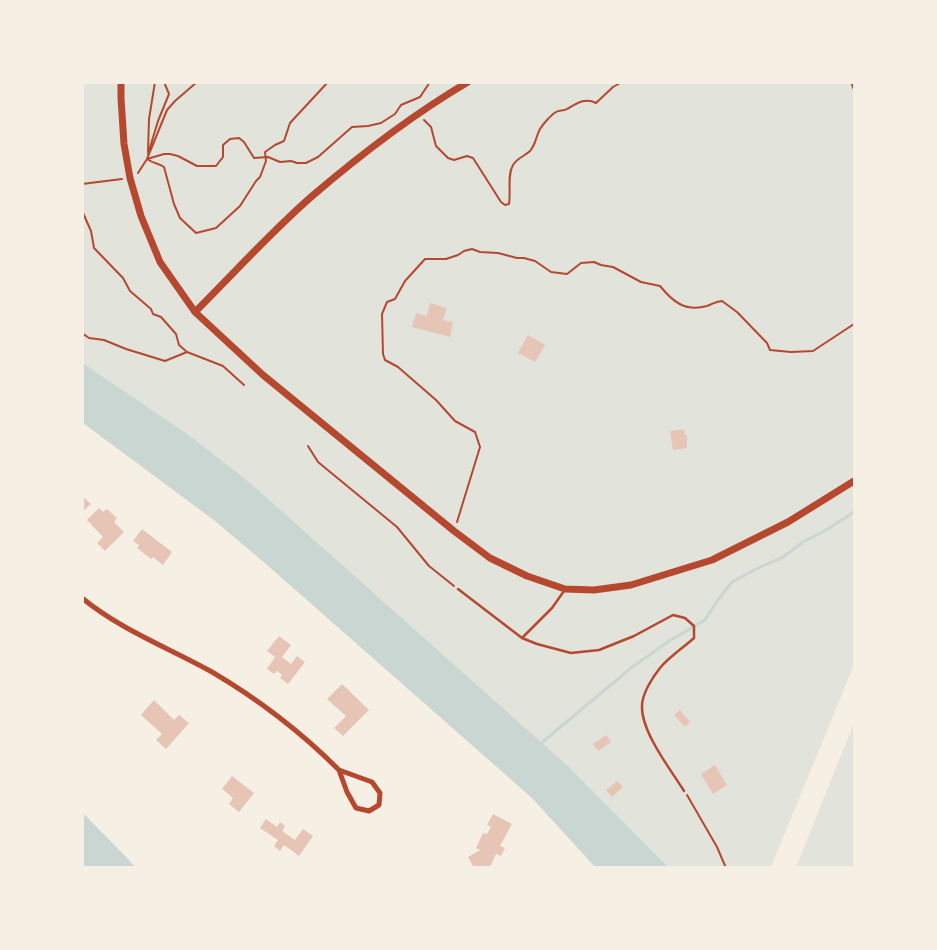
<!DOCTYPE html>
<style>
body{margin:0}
#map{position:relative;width:937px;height:950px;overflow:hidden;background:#f6efe4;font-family:"Archivo Narrow",sans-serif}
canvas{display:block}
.frame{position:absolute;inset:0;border:84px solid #f6efe4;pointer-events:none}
</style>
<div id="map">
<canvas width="937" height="950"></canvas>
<div class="frame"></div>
</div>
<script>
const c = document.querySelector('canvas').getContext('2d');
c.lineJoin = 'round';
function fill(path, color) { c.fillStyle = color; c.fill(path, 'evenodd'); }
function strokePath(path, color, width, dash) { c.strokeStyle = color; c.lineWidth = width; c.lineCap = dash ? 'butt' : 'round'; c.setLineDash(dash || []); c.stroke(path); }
const green = new Path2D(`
 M 83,83 L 854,83 L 854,665 L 771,867 L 668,867 L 568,766 L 248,481 L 186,433 L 90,368 L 83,362 Z
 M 854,723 L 854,867 L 796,867 Z`);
const water = new Path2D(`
 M 82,362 L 90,368 L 186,433 L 248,481 L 568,766 L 668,867 L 595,867 L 532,798 L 266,564 L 215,521 L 83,423 Z
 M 82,812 L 128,859 L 135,867 L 83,867 Z`);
const stream = new Path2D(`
 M 539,745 L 631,668 L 669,641 L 705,620 L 718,600 L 732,582 L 754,570 L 783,557 L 803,542 L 826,530 L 854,512`);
const building = new Path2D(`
 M 430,303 L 447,308 L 443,320 L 453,322 L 450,337 L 412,327 L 416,313 L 427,316 Z
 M 528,335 L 545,345 L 535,362 L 518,353 Z
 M 684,429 L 685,435 L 687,435 L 687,448 L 673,450 L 670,431 Z
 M 82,496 L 91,504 L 82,512 Z
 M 99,508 L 103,512 L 107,509 L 117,518 L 114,522 L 124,532 L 105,551 L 97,543 L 103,537 L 87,520 Z
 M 142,529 L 172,552 L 163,565 L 153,557 L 151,559 L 137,548 L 139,545 L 133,541 Z
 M 279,636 L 291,645 L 282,657 L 291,664 L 297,656 L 305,662 L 288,684 L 280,678 L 282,675 L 277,671 L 274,674 L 267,669 L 275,657 L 267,651 Z
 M 342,684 L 369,710 L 343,736 L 334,728 L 346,716 L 327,699 Z
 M 154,700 L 174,720 L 179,715 L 189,723 L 166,749 L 156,740 L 162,734 L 141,715 Z
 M 680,710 L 690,722 L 685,727 L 674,715 Z
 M 606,735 L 611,742 L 598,751 L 593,744 Z
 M 715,765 L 727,785 L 713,794 L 701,774 Z
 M 232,776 L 254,793 L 239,812 L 229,804 L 233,798 L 222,789 Z
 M 617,781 L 623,787 L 612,797 L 606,790 Z
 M 493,814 L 512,824 L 500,846 L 505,848 L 501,856 L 496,854 L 491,865 L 486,868 L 474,868 L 468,857 L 480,850 L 476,848 L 483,833 L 487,834 L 491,827 L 487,825 Z
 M 266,819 L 277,827 L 280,822 L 285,826 L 282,831 L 295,840 L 303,829 L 313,836 L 299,856 L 284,845 L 280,851 L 274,846 L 278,840 L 260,828 Z`);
const path = new Path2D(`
 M 851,82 L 854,90
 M 424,120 L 431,127 L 436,146 L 448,158 L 454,160 L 467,156 L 473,158 L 501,202 L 505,205 L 509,204 C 511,192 507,175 513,165 C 517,158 525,156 530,151 C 536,144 536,136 540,129 C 543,124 551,115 556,112 C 559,110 564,111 567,109 C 576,104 585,97 596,103 L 613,87 L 622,82
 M 148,152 L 149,119 L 155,82
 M 148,154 L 158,121 L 169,94 L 164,82
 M 147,159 L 164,154 L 170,154 L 178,156 L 197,166 L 216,166 L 223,157 L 223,145 L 230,139 L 239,138 L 244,142 L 254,158 L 268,157 L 280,162 L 291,161 L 297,163 L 306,163 L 318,157 L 352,127 L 368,126 L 381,123 L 395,114 L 401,105 L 420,97 L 430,82
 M 147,159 C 154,164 158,163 164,167 L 174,204 L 180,218 L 196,233 L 216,228 L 240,206 L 256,181 L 260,177 L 266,161 L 265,152 L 275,145 L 284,141 L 290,123 L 328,82
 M 138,173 L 147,159 L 167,110 L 175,101 L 197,82
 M 82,184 L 122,179
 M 82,206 L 83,213 L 91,231 L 94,248 L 123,278 L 130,291 L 151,309 L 153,314 L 161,317 L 176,334 L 179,345 L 187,352 L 223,366 L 244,385
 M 82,333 L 89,338 L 104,340 L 126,349 L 165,361 L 187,352
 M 308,446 L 318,462 L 397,527 L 429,566 L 454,586
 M 457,522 L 480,447 L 475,432 L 455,421 L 436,400 L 398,367 L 385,360 L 383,354 L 382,314 L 387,302 L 395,299 L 405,281 L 425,259 L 446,259 L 458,255 L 464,251 L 472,249 L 480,252 L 498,253 L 517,258 L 524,258 L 535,261 L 551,272 L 567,274 L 581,263 L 594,262 L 601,265 L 613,267 L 641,282 L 660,286 C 673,302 685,312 707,306 C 713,304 716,301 722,301 L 737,312 L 767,343 L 770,350 L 791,352 L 813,351 L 854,324
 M 687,795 L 717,847 L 726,868`);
const service = new Path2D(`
 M 458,589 L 522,638
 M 564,591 L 552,608 L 522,638 L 537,644 L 571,653 L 599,650 L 634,636 L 673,615 L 685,618 L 694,626 L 694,638 C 683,648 669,657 660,668 C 652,678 642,694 642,706 C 641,732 671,770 684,791`);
const minor = new Path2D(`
 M 82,598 C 121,630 169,648 212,672 C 258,699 301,732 339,770
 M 339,770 L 372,782 L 380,793 L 379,805 L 369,811 L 356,808 L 347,792 Z`);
const tertiary = new Path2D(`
 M 121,82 L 121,98 L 124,144 L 130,178 L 141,216 L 160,262 L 195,312 L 263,375 L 454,531 L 490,558 L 527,576 L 565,589 L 594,590 L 631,585 L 712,560 L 788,522 L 854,481
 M 195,312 C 233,274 270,233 311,197 C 360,155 412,115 468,82`);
fill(green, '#e2e4dc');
fill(water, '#c9d6d2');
strokePath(stream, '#c9d6d2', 3);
fill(building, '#e6c5b7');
strokePath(path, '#b5482f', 2);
strokePath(service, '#b5482f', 2.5);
strokePath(minor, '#b5482f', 5);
strokePath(tertiary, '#b5482f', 7);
</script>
